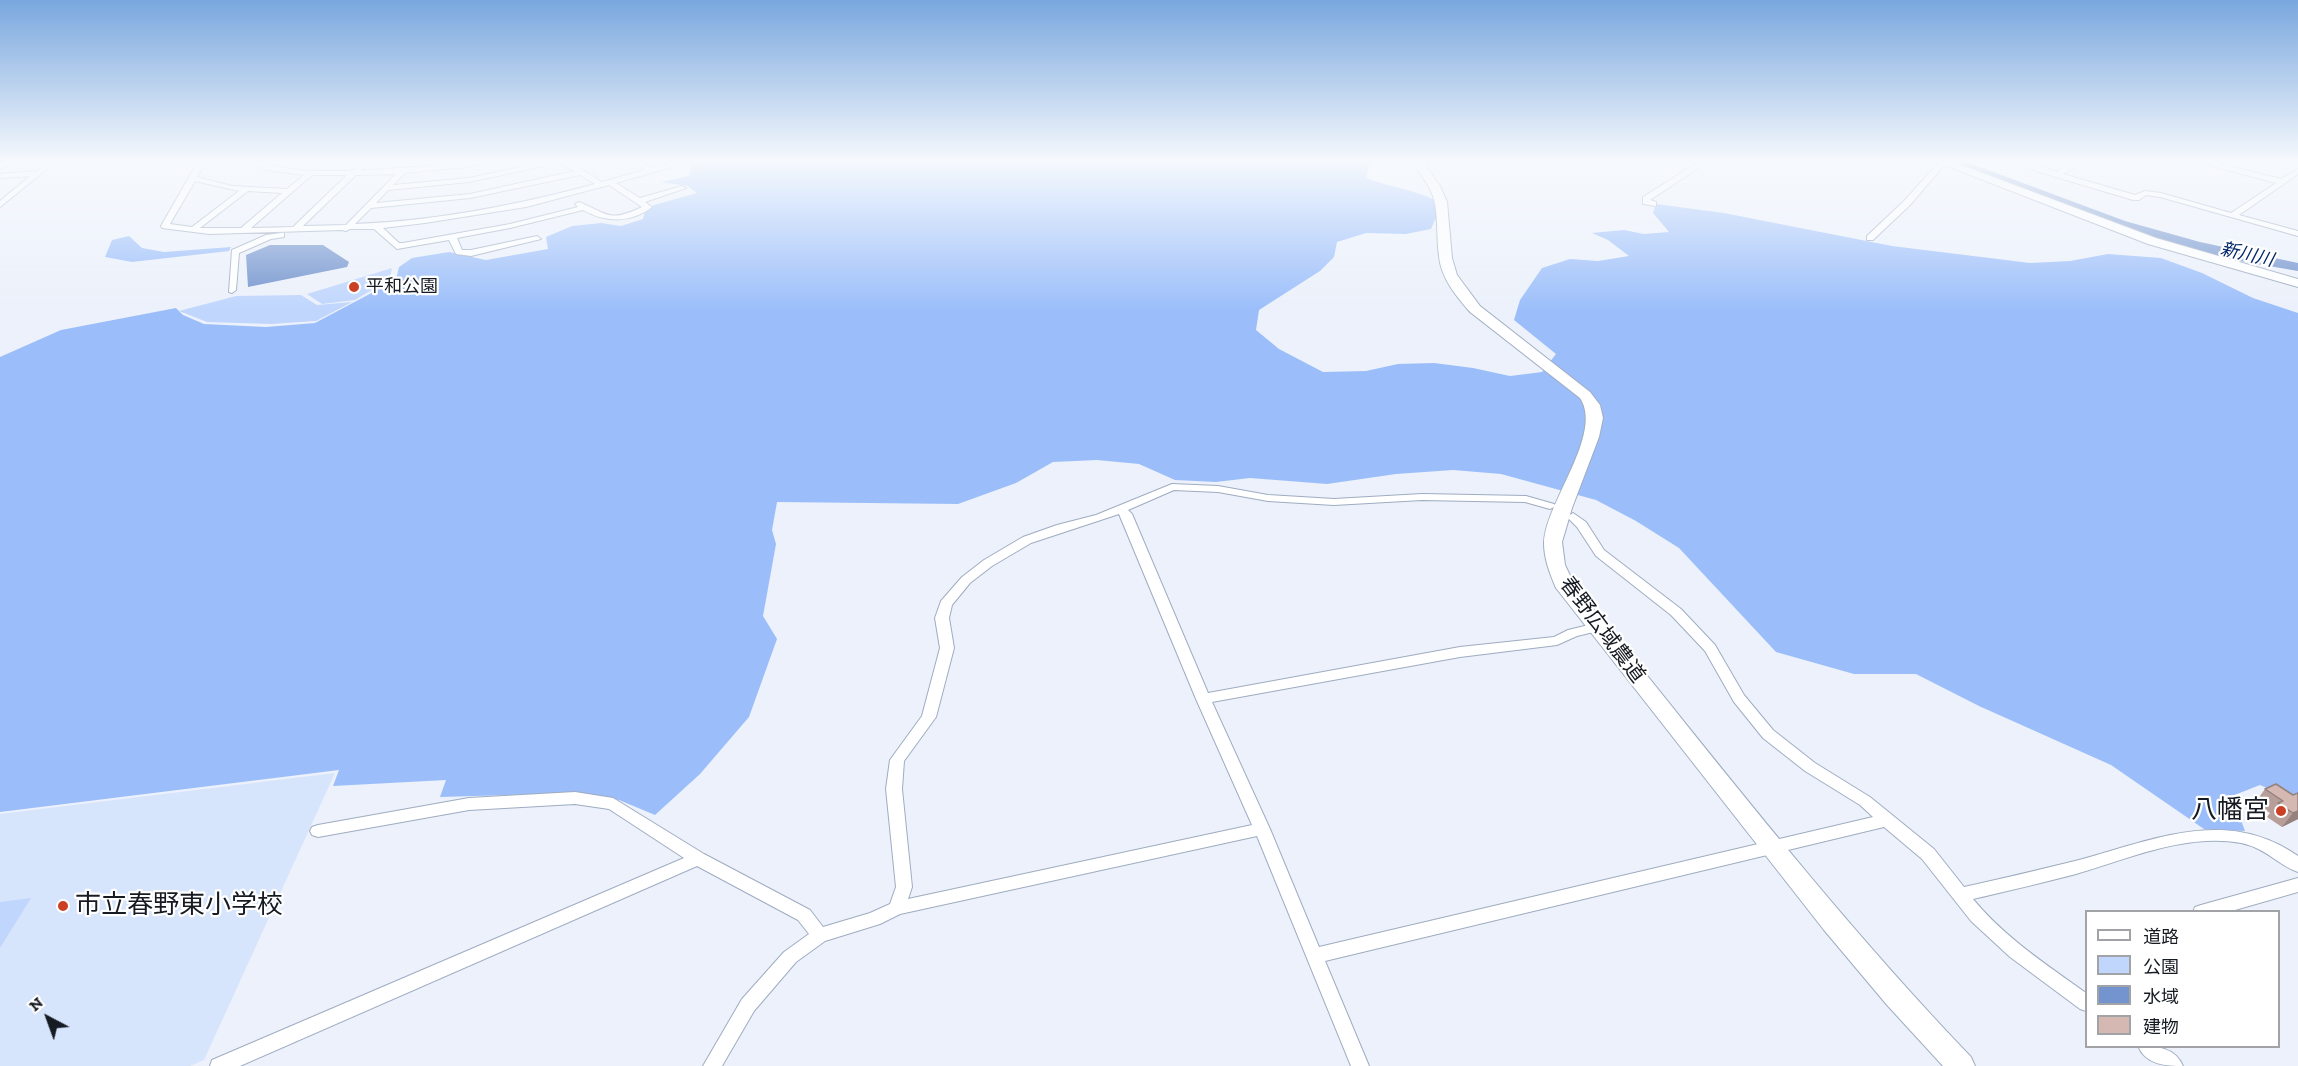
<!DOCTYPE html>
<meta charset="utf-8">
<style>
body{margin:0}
#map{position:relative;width:2298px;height:1066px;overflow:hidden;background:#ecf1fb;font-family:"Zilla Slab","Noto Sans JP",serif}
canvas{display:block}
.legend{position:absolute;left:2085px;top:910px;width:195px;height:138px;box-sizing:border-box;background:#fff;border:2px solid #a2a3a7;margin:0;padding:8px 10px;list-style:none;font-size:18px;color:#161a22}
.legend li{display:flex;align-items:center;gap:12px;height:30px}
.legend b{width:30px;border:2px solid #a2a3a7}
.north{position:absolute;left:18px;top:988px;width:60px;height:60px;-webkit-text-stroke:4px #fff;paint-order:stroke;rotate:319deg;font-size:16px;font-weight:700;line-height:24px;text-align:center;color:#161a22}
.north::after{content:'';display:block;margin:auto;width:21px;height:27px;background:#161a22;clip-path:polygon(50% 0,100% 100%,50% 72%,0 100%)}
</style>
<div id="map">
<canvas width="2298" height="1066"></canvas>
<ul class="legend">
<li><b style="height:8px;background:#fff"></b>道路</li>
<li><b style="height:16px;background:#c0d6fd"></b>公園</li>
<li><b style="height:16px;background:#7394ce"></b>水域</li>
<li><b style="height:16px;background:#d5b8b2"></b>建物</li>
</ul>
<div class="north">N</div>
</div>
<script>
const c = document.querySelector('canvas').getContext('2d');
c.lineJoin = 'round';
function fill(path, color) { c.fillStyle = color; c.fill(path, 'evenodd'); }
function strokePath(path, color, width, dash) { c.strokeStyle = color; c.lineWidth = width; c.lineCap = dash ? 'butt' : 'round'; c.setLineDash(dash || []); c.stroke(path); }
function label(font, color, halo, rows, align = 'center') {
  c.font = font + ' "Zilla Slab","Noto Sans JP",serif'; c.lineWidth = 4.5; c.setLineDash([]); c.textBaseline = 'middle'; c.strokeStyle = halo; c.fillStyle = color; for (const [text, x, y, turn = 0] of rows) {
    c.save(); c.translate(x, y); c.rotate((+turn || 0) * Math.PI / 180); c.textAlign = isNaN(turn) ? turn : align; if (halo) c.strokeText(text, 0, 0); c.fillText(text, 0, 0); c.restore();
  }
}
const built = new Path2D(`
 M 335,773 L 204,1060 L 190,1066 L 0,1066 L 0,814 Z`);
const green = new Path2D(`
 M 392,268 L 390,279 L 355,300 L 322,304 L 307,294 Z
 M 301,295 L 317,305 L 352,302 L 316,321 L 271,324 L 207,322 L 179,311 L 236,296 Z
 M 31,898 L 0,948 L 0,902 Z`);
const forest = new Path2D(`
 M 692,161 L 1378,161 L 1369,166 L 1366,178 C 1389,187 1412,189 1435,200 L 1439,211 L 1431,229 L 1406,234 L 1366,233 L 1337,242 L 1334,257 L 1320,271 L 1259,310 L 1256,330 L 1279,349 L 1323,372 L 1366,371 L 1398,364 L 1434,363 L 1473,368 L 1510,376 L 1542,372 L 1556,354 L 1514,320 L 1520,300 L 1542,268 L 1570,259 L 1598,261 L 1629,256 L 1608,240 L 1592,233 L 1624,230 L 1644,234 L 1669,232 L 1653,213 L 1656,204 L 1724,213 L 1892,246 L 2030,263 L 2070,261 L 2108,254 L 2161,258 L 2202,273 L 2253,298 L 2298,313 L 2298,802 L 2260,785 L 2232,796 L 2245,831 L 2204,829 L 2111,765 L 1979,706 L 1916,674 L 1854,674 L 1776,652 L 1679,548 L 1636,521 L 1596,500 L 1501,474 L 1453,470 L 1396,474 L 1327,484 L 1250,478 L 1216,482 L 1175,480 L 1139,464 L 1097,460 L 1053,462 L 1016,483 L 958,504 L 777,502 L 772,530 L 776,544 L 763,616 L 777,639 L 749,717 L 700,774 L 655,815 L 619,800 L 578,793 L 440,797 L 446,780 L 333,786 L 339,770 L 0,812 L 0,357 L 61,330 L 176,308 L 183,315 L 204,324 L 266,327 L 315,323 L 396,280 L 399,267 L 412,258 L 449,252 L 486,260 L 548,249 L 546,237 L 572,226 L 601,223 L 621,226 L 643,219 L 645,211 L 654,205 L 697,193 L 688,186 L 661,182 L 689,176 Z
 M 129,236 L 142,248 L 164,252 L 231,247 L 229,251 L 132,262 L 105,257 L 112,240 Z`);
const water = new Path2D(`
 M 1950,161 L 1964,161 L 2125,221 L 2200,242 L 2298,263 L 2298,271 L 2234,260 L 2156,240 Z
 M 270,245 L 323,245 L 349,262 L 347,267 L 248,287 L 246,255 Z`);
const street = new Path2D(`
 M 49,161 L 57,161 L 0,207 L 0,201 L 30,176 L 0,178 L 0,174 L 37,171 Z
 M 201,161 L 210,161 L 203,166 L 197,177 L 232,186 L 287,189 L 304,175 L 267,170 L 244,161 C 260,161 275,167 291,169 C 311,172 332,171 352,171 L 363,161 L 371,161 L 361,171 L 492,161 L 466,167 L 405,173 L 393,185 L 469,178 L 549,161 L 568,161 L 602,182 L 645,170 L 630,161 L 639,161 L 653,168 L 680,161 L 692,161 L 616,183 L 640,198 L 682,186 L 686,188 L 645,202 L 652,207 C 632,223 605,223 583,210 L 510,228 L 457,238 L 462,250 L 471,250 L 537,236 L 541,239 L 471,256 L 456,254 L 449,240 L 397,249 L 374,229 L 350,229 L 346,231 L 342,230 L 209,234 L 162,228 L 161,226 L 196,165 ZM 559,163 L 575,171 L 470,194 L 376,203 L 388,190 L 469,182 ZM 396,174 L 346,225 L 303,226 L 356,175 ZM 312,175 L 347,175 L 293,227 L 251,228 ZM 580,175 L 595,184 C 517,205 436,221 355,224 L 371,208 L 470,198 ZM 195,181 L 239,191 L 192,227 L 170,224 ZM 609,185 L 642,207 C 608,223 609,214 579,202 L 575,204 L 578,207 L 510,224 L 403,243 L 399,243 L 383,228 L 425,223 L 526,207 ZM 248,191 L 282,193 L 241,228 L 200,228 Z
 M 1428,161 L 1442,161 L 1420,167 L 1416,165 Z
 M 1700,161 L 1709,161 L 1650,200 L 1656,202 L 1656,206 L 1643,204 L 1643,197 Z
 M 1940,161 L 1947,162 L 1910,205 L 1873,240 L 1867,240 L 1867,236 L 1904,201 Z
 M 2018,161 L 2028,161 L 2056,172 L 2076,161 L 2086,161 L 2063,174 L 2135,195 L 2145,191 L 2161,193 L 2231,213 L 2276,183 L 2194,161 L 2207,161 L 2281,179 L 2298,169 L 2298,174 L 2239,215 L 2298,231 L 2298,236 L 2160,197 L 2146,195 L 2139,200 L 2133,200 L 2036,171 Z
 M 281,233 L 284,233 L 284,237 L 271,239 L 239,253 L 236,290 L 232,293 L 229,292 L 232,250 L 266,235 Z
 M 1172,484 L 1218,486 L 1268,495 L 1334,499 L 1422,494 L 1526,496 L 1554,504 L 1556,506 L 1550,509 L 1525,502 L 1422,500 L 1334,505 L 1268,501 L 1218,492 L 1174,490 L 1128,510 L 1132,514 L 1208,693 L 1460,647 L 1554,637 L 1568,630 L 1597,623 L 1602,624 L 1604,627 L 1602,630 L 1577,636 L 1557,645 L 1460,657 L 1212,702 L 1270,829 L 1319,947 L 1873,817 L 1860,805 L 1805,771 L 1763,738 L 1734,702 L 1705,651 L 1671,615 L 1596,556 L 1577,527 L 1567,517 L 1573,513 L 1586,522 L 1604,550 L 1681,609 L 1715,645 L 1744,695 L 1773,730 L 1815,763 L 1870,797 L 1934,849 L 1964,887 C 2001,879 2038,870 2075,861 C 2151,841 2226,805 2298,856 L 2298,872 C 2278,865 2266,848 2241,843 C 2185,833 2128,859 2076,874 C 2042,883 2007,891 1973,899 C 2004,937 2047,965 2086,993 L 2086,1011 L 2080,1009 L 2010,957 L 1971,921 L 1922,859 L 1884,827 L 1325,961 L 1369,1066 L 1351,1066 L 1257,836 L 900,914 L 880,924 L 825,941 L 796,962 L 754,1011 L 722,1066 L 703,1066 L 742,999 L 784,952 L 809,934 L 798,920 L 697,866 L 240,1066 L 210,1066 L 212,1060 L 684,858 L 609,809 L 575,804 L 469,810 L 318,837 L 312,835 L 310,831 L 312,827 L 318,825 L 469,798 L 575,792 L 613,798 L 704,854 L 810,910 L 823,927 L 870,913 L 890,904 L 896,887 L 886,789 L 890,760 L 922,716 L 940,648 L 935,618 L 941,601 L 962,577 L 984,560 L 1023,537 L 1057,525 L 1096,515 ZM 1119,514 L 1196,699 L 1252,825 L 908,899 L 912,887 L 902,789 L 904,761 L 936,717 L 954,648 L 949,618 L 952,605 L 970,583 L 992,566 L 1031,543 Z
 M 2298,878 L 2298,892 L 2228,912 L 2193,912 L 2195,907 L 2201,905 Z
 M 2138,1046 C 2156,1046 2175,1047 2183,1066 C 2166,1066 2146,1065 2138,1046 Z`);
const secondary = new Path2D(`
 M 18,161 L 0,169 L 0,162 Z
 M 1410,161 L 1422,161 L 1440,186 L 1447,202 L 1452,258 L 1457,275 L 1480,306 L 1590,392 L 1600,405 L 1603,418 L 1599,437 L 1572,508 L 1562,542 L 1565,565 L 1575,586 C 1704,745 1829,909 1971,1057 L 1975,1066 L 1943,1066 L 1887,1005 L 1824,930 L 1556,588 C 1550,574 1544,559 1544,543 C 1545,503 1604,434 1580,398 L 1470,312 C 1456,296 1441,278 1439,256 C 1436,236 1439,215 1433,196 C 1428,182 1419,172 1410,161 Z
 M 1934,161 L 1950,161 L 2156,238 L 2298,279 L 2298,287 L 2148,244 Z`);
const wall = new Path2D(`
 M 2265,789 L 2293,795 L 2298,819 L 2282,827 L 2267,817 L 2270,813 L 2255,803 Z`);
const shadedWall = new Path2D(`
 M 2298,811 L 2298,819 L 2282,827 L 2293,813 Z`);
const building = new Path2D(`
 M 2276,784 L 2293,795 L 2298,793 L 2298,811 L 2293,813 L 2278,803 L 2283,801 L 2265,789 Z`);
const markers = [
 [354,287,6,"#cb4025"],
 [2281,811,6,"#cb4025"],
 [63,906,6,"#cb4025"]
];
const farWaternames = [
 ["新川川",2247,255,13]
];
const farPoinames = [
 ["平和公園",366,287]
];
const streetNames = [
 ["春野広域農道",1602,630,53]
];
const nearPoinames = [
 ["八幡宮",2269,811],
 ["市立春野東小学校",75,906,"left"]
];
fill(built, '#d7e5fc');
fill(green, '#c0d6fd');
fill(forest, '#9bbefa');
fill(water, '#7394ce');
strokePath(street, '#9facc1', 2);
strokePath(secondary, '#9facc1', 2);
fill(street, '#fff');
fill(secondary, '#fff');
fill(wall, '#b79e99');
fill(shadedWall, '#95817d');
fill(building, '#d5b8b2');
strokePath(building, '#95817d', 1.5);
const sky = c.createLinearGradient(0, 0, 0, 310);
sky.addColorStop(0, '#79a7de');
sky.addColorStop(0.52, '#f6f9fd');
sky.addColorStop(1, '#f6f9fd00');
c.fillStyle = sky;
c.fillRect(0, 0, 2298, 310);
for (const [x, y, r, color] of markers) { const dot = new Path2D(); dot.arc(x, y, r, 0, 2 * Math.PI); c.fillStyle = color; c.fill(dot); strokePath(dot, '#fff', 2); }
label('italic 18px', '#02276a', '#fff', farWaternames);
label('18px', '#161a22', '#fff', farPoinames, 'left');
label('21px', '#161a22', '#fff', streetNames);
label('26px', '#161a22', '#fff', nearPoinames, 'right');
</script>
